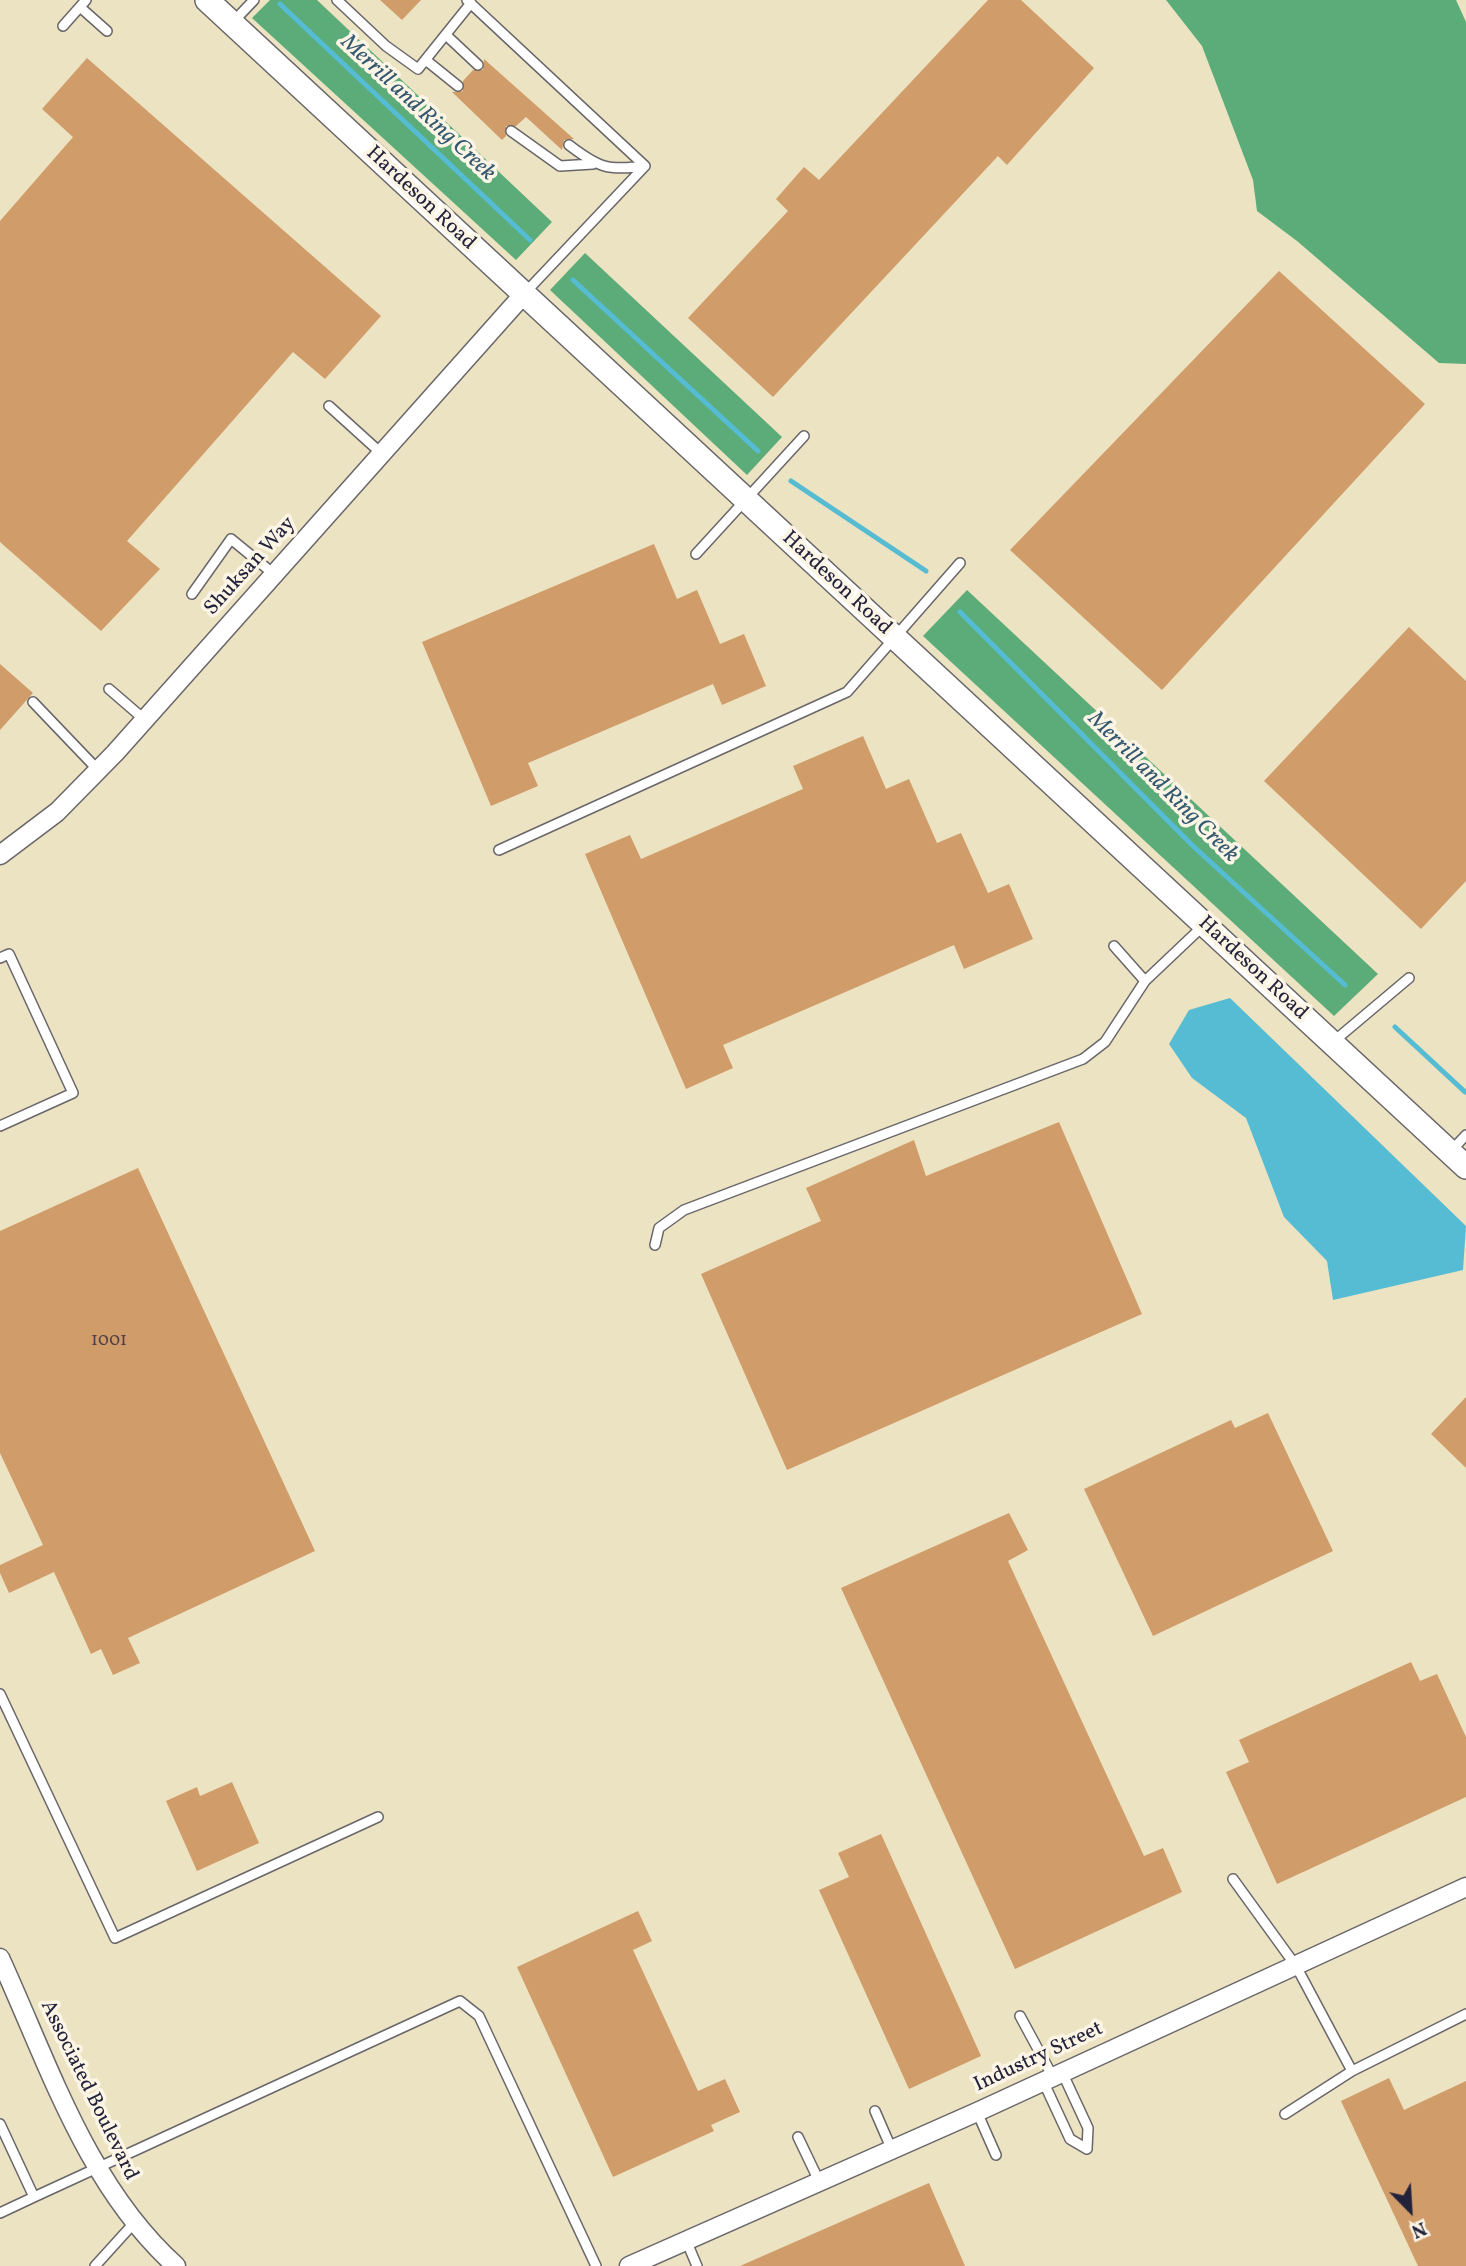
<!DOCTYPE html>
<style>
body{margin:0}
#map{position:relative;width:1466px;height:2266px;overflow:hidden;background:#ece3c2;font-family:Vollkorn,serif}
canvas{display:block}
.north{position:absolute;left:1375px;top:2175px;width:70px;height:70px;-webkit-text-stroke:5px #fcf5e5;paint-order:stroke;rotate:156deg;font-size:19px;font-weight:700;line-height:28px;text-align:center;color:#22223b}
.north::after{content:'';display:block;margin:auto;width:24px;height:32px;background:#22223b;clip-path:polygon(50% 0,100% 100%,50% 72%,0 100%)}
</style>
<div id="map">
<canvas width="1466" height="2266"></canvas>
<div class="north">N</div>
</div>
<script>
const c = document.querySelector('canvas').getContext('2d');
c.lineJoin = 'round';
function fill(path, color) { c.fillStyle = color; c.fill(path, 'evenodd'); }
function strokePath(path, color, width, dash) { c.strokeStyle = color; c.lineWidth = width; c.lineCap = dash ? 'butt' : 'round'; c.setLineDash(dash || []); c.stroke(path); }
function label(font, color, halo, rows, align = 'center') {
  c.font = font + ' Vollkorn,serif'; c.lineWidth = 7; c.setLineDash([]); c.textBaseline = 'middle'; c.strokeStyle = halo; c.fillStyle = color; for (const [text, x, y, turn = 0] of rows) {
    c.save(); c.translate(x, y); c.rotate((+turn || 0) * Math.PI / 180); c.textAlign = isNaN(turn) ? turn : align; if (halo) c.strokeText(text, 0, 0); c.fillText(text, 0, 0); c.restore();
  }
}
const forest = new Path2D(`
 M 270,0 L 317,0 L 552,222 L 516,260 L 252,18 Z
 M 1166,0 L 1456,0 L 1466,22 L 1466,364 L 1439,363 L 1297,241 L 1257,211 L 1253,180 L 1202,46 Z
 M 585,253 L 782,437 L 747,475 L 550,290 Z
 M 967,590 L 1378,974 L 1334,1016 L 923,636 Z`);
const water = new Path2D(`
 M 1230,998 L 1466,1226 L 1463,1270 L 1333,1300 L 1327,1261 L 1284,1217 L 1246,1118 L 1192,1078 L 1169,1044 L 1189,1010 Z`);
const stream = new Path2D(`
 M 280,4 L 530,240
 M 573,280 L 758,451
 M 791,481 L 926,571
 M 960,612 L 1193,846 L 1345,985
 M 1395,1027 L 1465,1092`);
const building = new Path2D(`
 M 380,0 L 421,0 L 402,20 Z
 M 988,0 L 1021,0 L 1094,68 L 1007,165 L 998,156 L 773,397 L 688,318 L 788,211 L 776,199 L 804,167 L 819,180 Z
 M 87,58 L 381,316 L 325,379 L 293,352 L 127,541 L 160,569 L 101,631 L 0,542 L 0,221 L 73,137 L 42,109 Z
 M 484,59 L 574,139 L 564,140 L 562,150 L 526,117 L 516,126 L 506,126 L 506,136 L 502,140 L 452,92 L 463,91 L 463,81 L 473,70 L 483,70 Z
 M 1279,271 L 1425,404 L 1162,690 L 1010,550 Z
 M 654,544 L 677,599 L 697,590 L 720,644 L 744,634 L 766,686 L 722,705 L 713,684 L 528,763 L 538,786 L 491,806 L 422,642 Z
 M 1409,627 L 1466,681 L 1466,881 L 1421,929 L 1264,781 Z
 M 0,664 L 33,693 L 0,730 Z
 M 863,736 L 886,789 L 909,779 L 937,843 L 961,833 L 988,893 L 1009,884 L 1033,939 L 964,969 L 954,945 L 723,1045 L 733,1068 L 686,1089 L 585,854 L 630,835 L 641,859 L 803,789 L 793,766 Z
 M 1059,1122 L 1142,1314 L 787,1470 L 701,1274 L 821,1221 L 806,1188 L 914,1140 L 926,1176 Z
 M 138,1168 L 315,1551 L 128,1638 L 140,1663 L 113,1675 L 101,1649 L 91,1654 L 54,1572 L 9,1593 L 0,1573 L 0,1565 L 43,1545 L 0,1453 L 0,1231 Z
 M 1466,1397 L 1466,1468 L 1431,1434 Z
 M 1268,1413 L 1333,1551 L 1153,1636 L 1084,1489 L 1231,1420 L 1235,1428 Z
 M 1009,1513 L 1028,1550 L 1008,1561 L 1144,1856 L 1163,1848 L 1182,1892 L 1015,1969 L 841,1588 Z
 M 1411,1662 L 1420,1681 L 1437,1674 L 1466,1737 L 1466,1797 L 1277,1884 L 1226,1772 L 1249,1762 L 1239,1740 Z
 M 232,1782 L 259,1843 L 197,1871 L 166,1801 L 197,1787 L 200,1796 Z
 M 881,1834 L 981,2056 L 909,2089 L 819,1890 L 849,1877 L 838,1853 Z
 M 638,1911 L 652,1941 L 633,1950 L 698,2091 L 725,2079 L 740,2112 L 711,2125 L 714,2131 L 613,2177 L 517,1967 Z
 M 1389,2078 L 1404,2110 L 1466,2081 L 1466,2266 L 1418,2266 L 1341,2101 Z
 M 929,2183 L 965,2266 L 740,2266 Z`);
const service = new Path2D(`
 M 337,0 L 386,46 L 418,69 L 471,3
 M 467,0 L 645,166
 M 80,7 L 107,31
 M 233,22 L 254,0
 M 63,26 L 86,0
 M 446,35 L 478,65
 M 427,61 L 458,86
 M 511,131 L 560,166 L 593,164
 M 569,145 C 599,168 608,171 645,166
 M 524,294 L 645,166
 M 329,406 L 382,454
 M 696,554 L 804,436
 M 192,594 L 231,539 L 275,575
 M 109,689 L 145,720
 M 33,702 L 98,770
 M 499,850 L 847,692 L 960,563
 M 1114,946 L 1145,981
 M 0,958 L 9,954 L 73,1093 L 0,1126
 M 1333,1042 L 1409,978
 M 1451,1151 L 1466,1135
 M 655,1245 L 659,1228 L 684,1210 L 1083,1059 L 1105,1042 L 1145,981 L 1203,926
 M 0,1694 L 115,1938 L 378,1817
 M 1233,1879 L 1296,1966 L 1352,2071 L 1466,2014
 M 1020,2016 L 1053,2077
 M 1043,2081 L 1070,2139 L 1087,2149 L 1088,2128 L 1062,2072
 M 875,2111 L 892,2150
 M 977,2112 L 996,2155
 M 1285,2114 L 1352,2071
 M 0,2124 L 34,2197 L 460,2001 L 479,2016 L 596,2266
 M 798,2137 L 819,2181
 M 0,2213 L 34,2197
 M 686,2240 L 697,2266
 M 95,2266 L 134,2223`);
const minor = new Path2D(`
 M 0,855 L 57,812 L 115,753 L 523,295
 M 0,1958 C 49,2065 87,2186 176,2266
 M 629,2266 L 977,2112 L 1466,1887`);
const tertiary = new Path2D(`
 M 207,0 L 1466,1167`);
const numberNames = [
 ["1001",109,1342]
];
const streetNames = [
 ["Hardeson Road",420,199,43],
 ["Shuksan Way",251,567,-48],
 ["Hardeson Road",836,584,43],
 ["Hardeson Road",1252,969,43],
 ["Industry Street",1039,2058,-25],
 ["Associated Boulevard",88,2091,64]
];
const waterNames = [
 ["Merrill and Ring Creek",417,109,43],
 ["Merrill and Ring Creek",1162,788,45]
];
fill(forest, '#5cac79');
fill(water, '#55bcd3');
strokePath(stream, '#55bcd3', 5);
fill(building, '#d09c69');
strokePath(service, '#69666a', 12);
strokePath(minor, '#69666a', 21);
strokePath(tertiary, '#69666a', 26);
strokePath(service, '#fff', 9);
strokePath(minor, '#fff', 18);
strokePath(tertiary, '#fff', 23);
label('18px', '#4e4046', null, numberNames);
label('21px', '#22223b', '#fcf5e5', streetNames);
label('italic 23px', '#345870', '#fcf5e5', waterNames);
</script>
